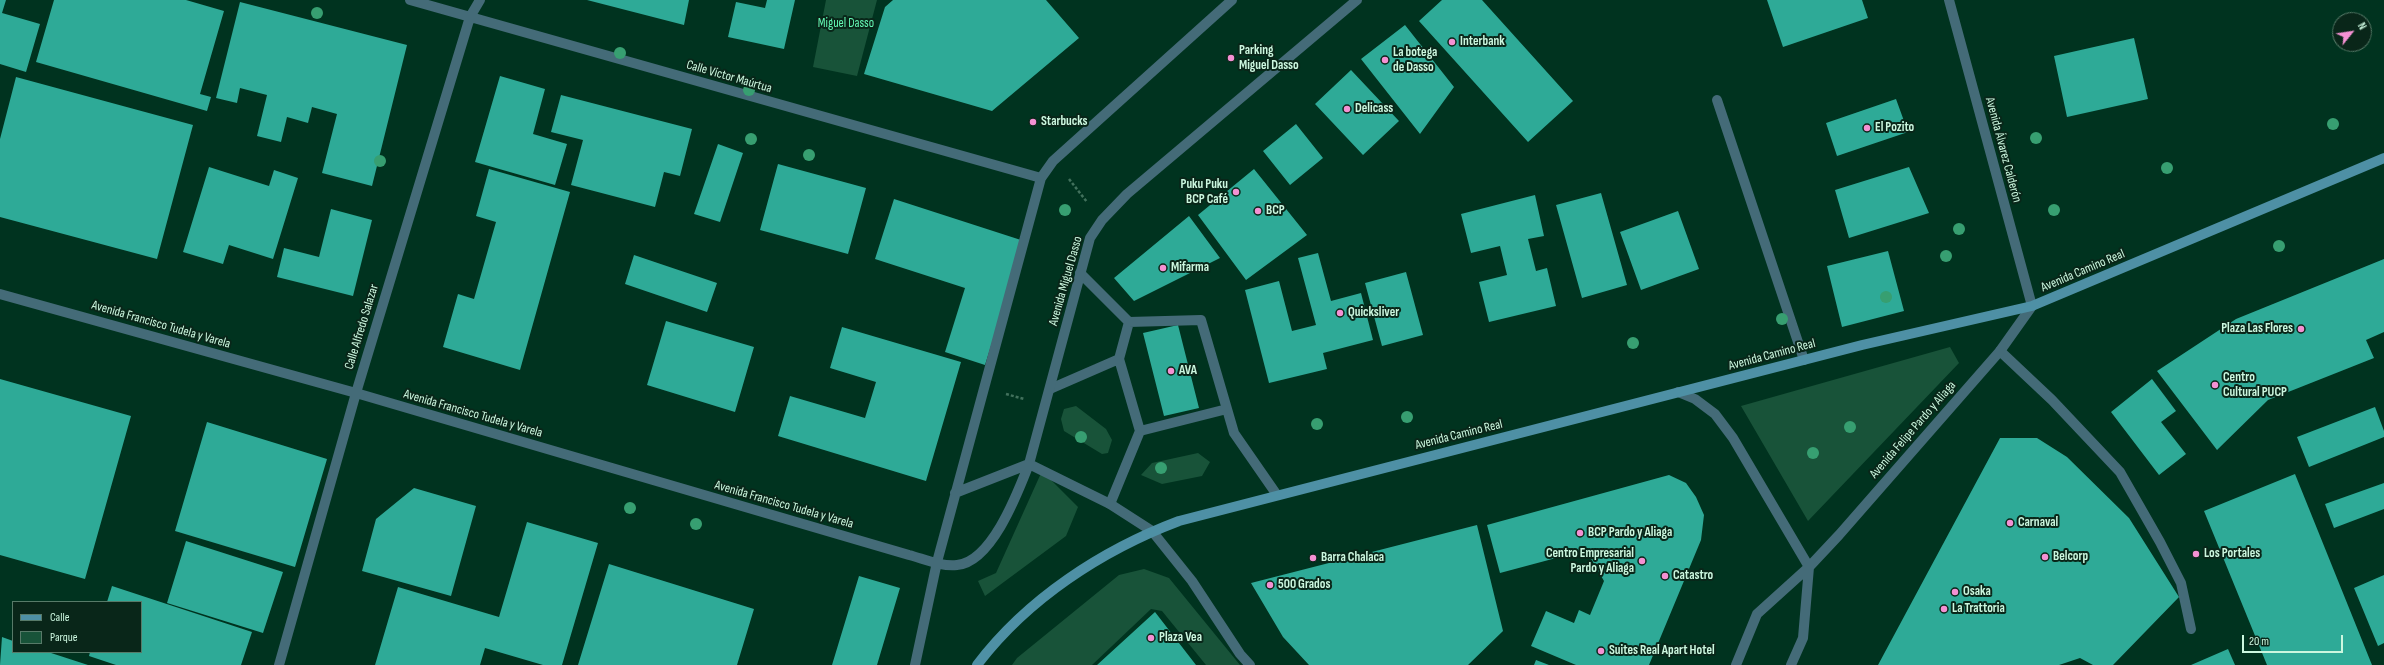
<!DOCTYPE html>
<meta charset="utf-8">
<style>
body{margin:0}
#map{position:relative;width:2384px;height:665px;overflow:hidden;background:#00331f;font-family:"Sofia Sans Condensed",sans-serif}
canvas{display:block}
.legend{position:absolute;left:12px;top:601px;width:130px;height:52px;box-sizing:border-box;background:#092619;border:1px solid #577a68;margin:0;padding:5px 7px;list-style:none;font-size:12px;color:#ccf7df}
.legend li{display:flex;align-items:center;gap:8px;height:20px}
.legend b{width:20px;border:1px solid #577a68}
.north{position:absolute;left:2332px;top:12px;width:40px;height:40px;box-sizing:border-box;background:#092619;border:1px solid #577a68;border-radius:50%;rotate:60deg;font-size:11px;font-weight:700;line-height:16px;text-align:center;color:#ccf7df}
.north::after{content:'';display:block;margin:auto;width:14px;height:18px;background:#f491d3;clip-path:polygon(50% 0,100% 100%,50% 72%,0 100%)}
.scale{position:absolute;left:2242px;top:635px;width:101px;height:18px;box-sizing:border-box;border:2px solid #ccf7df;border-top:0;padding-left:5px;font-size:12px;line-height:14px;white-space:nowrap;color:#ccf7df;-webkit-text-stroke:3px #092619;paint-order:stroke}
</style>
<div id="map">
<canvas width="2384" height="665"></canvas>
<ul class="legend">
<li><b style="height:5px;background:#4e90a5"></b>Calle</li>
<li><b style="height:11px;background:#185339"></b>Parque</li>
</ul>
<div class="north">N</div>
<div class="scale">20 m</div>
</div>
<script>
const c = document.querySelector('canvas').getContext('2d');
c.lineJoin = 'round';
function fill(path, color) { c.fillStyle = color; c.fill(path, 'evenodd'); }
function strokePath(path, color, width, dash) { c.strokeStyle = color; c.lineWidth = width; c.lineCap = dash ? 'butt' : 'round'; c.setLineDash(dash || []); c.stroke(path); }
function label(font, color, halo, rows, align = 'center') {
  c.font = font + ' "Sofia Sans Condensed",sans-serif'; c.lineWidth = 4; c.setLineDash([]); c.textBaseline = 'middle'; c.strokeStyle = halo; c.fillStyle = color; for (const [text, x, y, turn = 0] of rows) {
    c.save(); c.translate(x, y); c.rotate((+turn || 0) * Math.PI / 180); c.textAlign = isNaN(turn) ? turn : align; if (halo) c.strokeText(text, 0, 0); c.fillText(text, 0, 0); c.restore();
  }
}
const green = new Path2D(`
 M 826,0 L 877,0 L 857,76 L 813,67 Z
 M 1950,347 L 1959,363 L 1808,521 L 1741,406 Z
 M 1076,406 L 1106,429 L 1112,440 L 1108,453 L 1102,454 L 1064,431 L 1061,419 L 1064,409 Z
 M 1198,453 L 1210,462 L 1202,476 L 1162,484 L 1141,475 L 1152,463 Z
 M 1042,471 L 1078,507 L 1066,536 L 985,596 L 978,581 L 996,573 Z
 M 1144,569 L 1169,578 L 1240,665 L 1206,665 L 1162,611 L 1151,609 L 1092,665 L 1012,665 L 1017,658 L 1119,575 Z`);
const building = new Path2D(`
 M 0,0 L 6,0 L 2,13 L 40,24 L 26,72 L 0,64 Z
 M 54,0 L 186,0 L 224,11 L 200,94 L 211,97 L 207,111 L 36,62 Z
 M 587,0 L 689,0 L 684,25 Z
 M 767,0 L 795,0 L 784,49 L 728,37 L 736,2 L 765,8 Z
 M 893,0 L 1046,0 L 1079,38 L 992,111 L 864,74 L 885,7 Z
 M 1442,0 L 1482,0 L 1573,101 L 1528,142 L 1419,21 Z
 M 1767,0 L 1862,0 L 1868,18 L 1783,47 Z
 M 240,2 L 407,45 L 372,186 L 322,173 L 337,114 L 312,107 L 308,123 L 287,117 L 281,142 L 257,136 L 267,95 L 240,88 L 237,103 L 216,98 Z
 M 1405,25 L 1454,87 L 1420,134 L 1361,59 Z
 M 2134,38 L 2148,99 L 2067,117 L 2054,56 Z
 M 1351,70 L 1399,121 L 1363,155 L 1315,104 Z
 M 500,76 L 545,89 L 533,134 L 567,144 L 555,185 L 475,162 Z
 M 16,77 L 193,125 L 157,259 L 0,217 L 0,139 Z
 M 561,95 L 692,129 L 680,176 L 664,172 L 655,207 L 571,185 L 583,140 L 551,132 Z
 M 1896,99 L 1908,132 L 1837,156 L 1826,123 Z
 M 1296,124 L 1323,158 L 1290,185 L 1263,151 Z
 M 718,144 L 743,153 L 720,222 L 694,214 Z
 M 778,164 L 866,188 L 848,254 L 760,230 Z
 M 209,167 L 269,186 L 274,170 L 298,178 L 273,259 L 229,245 L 223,264 L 183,252 Z
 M 1909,167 L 1929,213 L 1849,238 L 1835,190 Z
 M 489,169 L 570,192 L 520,370 L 443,347 L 458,294 L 474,299 L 496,222 L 476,216 Z
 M 1254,169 L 1307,235 L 1246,280 L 1198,215 Z
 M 1601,193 L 1627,285 L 1582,298 L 1556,205 Z
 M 1535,195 L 1544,236 L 1528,239 L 1536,271 L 1547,268 L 1556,306 L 1489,322 L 1479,282 L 1507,275 L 1500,246 L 1471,253 L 1461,214 Z
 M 894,199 L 1024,241 L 985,365 L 945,352 L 965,288 L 875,259 Z
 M 331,209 L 372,220 L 353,296 L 277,277 L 284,248 L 319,257 Z
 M 1678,211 L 1699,269 L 1641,290 L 1620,232 Z
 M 1189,216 L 1220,258 L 1134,301 L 1114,278 Z
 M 1888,251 L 1904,311 L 1842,327 L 1827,266 Z
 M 1318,253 L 1331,301 L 1361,293 L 1373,340 L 1323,353 L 1327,369 L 1269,383 L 1245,290 L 1279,281 L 1292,331 L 1316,325 L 1298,258 Z
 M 634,255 L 717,283 L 707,312 L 625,284 Z
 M 2384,259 L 2384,332 L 2366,340 L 2374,358 L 2268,400 L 2217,450 L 2157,371 L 2236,319 Z
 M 1406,272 L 1423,335 L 1382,346 L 1365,283 Z
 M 666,321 L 754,347 L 735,412 L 647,385 Z
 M 1178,325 L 1199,408 L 1164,416 L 1143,333 Z
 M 842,327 L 961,362 L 926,481 L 778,436 L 790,396 L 865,418 L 876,382 L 830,368 Z
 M 0,379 L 131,416 L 85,579 L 0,555 Z
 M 2152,379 L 2176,411 L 2161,422 L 2186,454 L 2159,475 L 2111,412 Z
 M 2375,407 L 2384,431 L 2384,437 L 2309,467 L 2297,437 Z
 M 207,422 L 327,459 L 295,567 L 175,531 Z
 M 2000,438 L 2037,438 L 2067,457 L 2129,518 L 2179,597 L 2113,665 L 2093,665 L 2080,658 L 2059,665 L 1878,665 Z
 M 2295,474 L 2372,665 L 2267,665 L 2204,511 Z
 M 1669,475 L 1686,483 L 1696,497 L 1704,515 L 1701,540 L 1649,665 L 1576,665 L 1531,646 L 1546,611 L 1574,623 L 1579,610 L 1590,615 L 1604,581 L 1586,550 L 1500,573 L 1487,525 Z
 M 2384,483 L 2384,509 L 2334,528 L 2325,504 Z
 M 414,488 L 476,506 L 451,596 L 362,571 L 376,519 Z
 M 527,522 L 598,543 L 562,665 L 543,665 L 485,648 L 480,665 L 375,665 L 398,587 L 499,617 Z
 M 1477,525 L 1503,631 L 1468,665 L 1309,665 L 1283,637 L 1251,583 Z
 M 186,541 L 283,572 L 263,633 L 167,603 Z
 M 609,564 L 754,609 L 737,665 L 578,665 Z
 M 2384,575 L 2384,643 L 2378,646 L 2354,588 Z
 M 859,576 L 900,588 L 877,665 L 832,665 Z
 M 112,586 L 252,632 L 241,665 L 116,665 L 89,656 L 90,652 L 141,652 L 141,602 L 107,602 Z
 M 1155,612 L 1196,665 L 1097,665 Z
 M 2,637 L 13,641 L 13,652 L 48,652 L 88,665 L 0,665 Z
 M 2228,649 L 2235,665 L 2191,665 Z
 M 1536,660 L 1549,665 L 1534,665 Z`);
const path = new Path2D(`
 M 1069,179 L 1087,202
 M 1006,394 L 1024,399`);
const service = new Path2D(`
 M 1717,100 L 1804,360
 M 1129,322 L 1201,320 L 1234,433 L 1277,495
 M 2000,351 L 2052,400 L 2120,472 L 2160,542 L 2181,583 L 2191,629
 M 1119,359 L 1140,431
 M 1050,389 L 1119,359 L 1129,322 L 1080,273
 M 1110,504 L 1140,431 L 1227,409`);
const minor = new Path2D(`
 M 410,0 L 1041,178
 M 0,294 L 356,393 L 909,555 C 924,559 942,567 957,565 C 992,562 1018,492 1029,464 L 1090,238 L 1102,220 L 1127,194 L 1357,0
 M 955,493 L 1029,464 L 1110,504 L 1152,531 L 1192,581 L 1240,654 L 1250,665
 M 279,665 L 356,393 L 470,17 L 480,0
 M 915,665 L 937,562 L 1041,178 L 1053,161 L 1232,0`);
const tertiary = new Path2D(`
 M 1678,392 L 1695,399 L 1715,414 L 1733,438 L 1809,567 L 1803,638 L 1791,665
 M 1736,665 L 1757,614 L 1809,567 L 1839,535 L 2000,351 L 2032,306 L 1949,0`);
const secondary = new Path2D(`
 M 977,665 C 1027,599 1102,550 1179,521 L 1862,345 L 2032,306 L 2384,158`);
const trees = [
 [317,13],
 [620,53],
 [749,90],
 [2333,124],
 [2036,138],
 [751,139],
 [809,155],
 [380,161],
 [2167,168],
 [1065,210],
 [2054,210],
 [1959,229],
 [2279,246],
 [1946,256],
 [1886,297],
 [1782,319],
 [1633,343],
 [1407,417],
 [1317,424],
 [1850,427],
 [1081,437],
 [1813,453],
 [1161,468],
 [630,508],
 [696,524]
];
const markers = [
 [1452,42,4,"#f491d3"],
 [1231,58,4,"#f491d3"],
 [1385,60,4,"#f491d3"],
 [1347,109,4,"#f491d3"],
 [1033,122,4,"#f491d3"],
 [1867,128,4,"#f491d3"],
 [1236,192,4,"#f491d3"],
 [1258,211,4,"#f491d3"],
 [1163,268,4,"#f491d3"],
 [1340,313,4,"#f491d3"],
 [2301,329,4,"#f491d3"],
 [1171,371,4,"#f491d3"],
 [2215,385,4,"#f491d3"],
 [2010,523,4,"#f491d3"],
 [1580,533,4,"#f491d3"],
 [2196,554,4,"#f491d3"],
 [2045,557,4,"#f491d3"],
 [1313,558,4,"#f491d3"],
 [1642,561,4,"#f491d3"],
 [1665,576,4,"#f491d3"],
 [1270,585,4,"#f491d3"],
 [1955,592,4,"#f491d3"],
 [1944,609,4,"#f491d3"],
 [1151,638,4,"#f491d3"],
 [1601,651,4,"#f491d3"]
];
const parkNames = [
 ["Miguel Dasso",846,24]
];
const poiNames = [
 ["Interbank",1460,42],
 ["Parking",1239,51],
 ["Miguel Dasso",1239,66],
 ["La botega",1393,53],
 ["de Dasso",1393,68],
 ["Delicass",1355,109],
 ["Starbucks",1041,122],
 ["El Pozito",1875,128],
 ["Puku Puku",1228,185,"right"],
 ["BCP Café",1228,200,"right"],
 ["BCP",1266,211],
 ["Mifarma",1171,268],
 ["Quicksliver",1348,313],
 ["Plaza Las Flores",2293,329,"right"],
 ["AVA",1179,371],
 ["Centro",2223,378],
 ["Cultural PUCP",2223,393],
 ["Carnaval",2018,523],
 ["BCP Pardo y Aliaga",1588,533],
 ["Centro Empresarial",1634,554,"right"],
 ["Pardo y Aliaga",1634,569,"right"],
 ["Los Portales",2204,554],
 ["Belcorp",2053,557],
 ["Barra Chalaca",1321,558],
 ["Catastro",1673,576],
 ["500 Grados",1278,585],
 ["Osaka",1963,592],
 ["La Trattoria",1952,609],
 ["Plaza Vea",1159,638],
 ["Suites Real Apart Hotel",1609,651]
];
const streetNames = [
 ["Calle Víctor Maúrtua",729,77,16],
 ["Avenida Álvarez Calderón",2003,150,75],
 ["Avenida Camino Real",2083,271,-23],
 ["Avenida Miguel Dasso",1066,281,-74],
 ["Avenida Francisco Tudela y Varela",161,325,16],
 ["Calle Alfredo Salazar",362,327,-73],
 ["Avenida Camino Real",1772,355,-15],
 ["Avenida Francisco Tudela y Varela",473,414,16],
 ["Avenida Felipe Pardo y Aliaga",1913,430,-49],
 ["Avenida Camino Real",1459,435,-14],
 ["Avenida Francisco Tudela y Varela",784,505,16]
];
fill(green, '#185339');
fill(building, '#2eaa97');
strokePath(path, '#41715c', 2.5, [3, 2]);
strokePath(service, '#446b78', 10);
strokePath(minor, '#446b78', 10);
strokePath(tertiary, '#446b78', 10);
strokePath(secondary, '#4e90a5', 10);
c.fillStyle = '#379f71';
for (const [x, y] of trees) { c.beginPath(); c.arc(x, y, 6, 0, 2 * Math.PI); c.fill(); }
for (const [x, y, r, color] of markers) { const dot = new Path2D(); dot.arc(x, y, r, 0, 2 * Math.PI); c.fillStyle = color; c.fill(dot); strokePath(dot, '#092619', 1.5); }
label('13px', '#64f8b4', '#092619', parkNames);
label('bold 13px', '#ccf7df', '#092619', poiNames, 'left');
label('13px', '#ccf7df', '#092619', streetNames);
</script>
